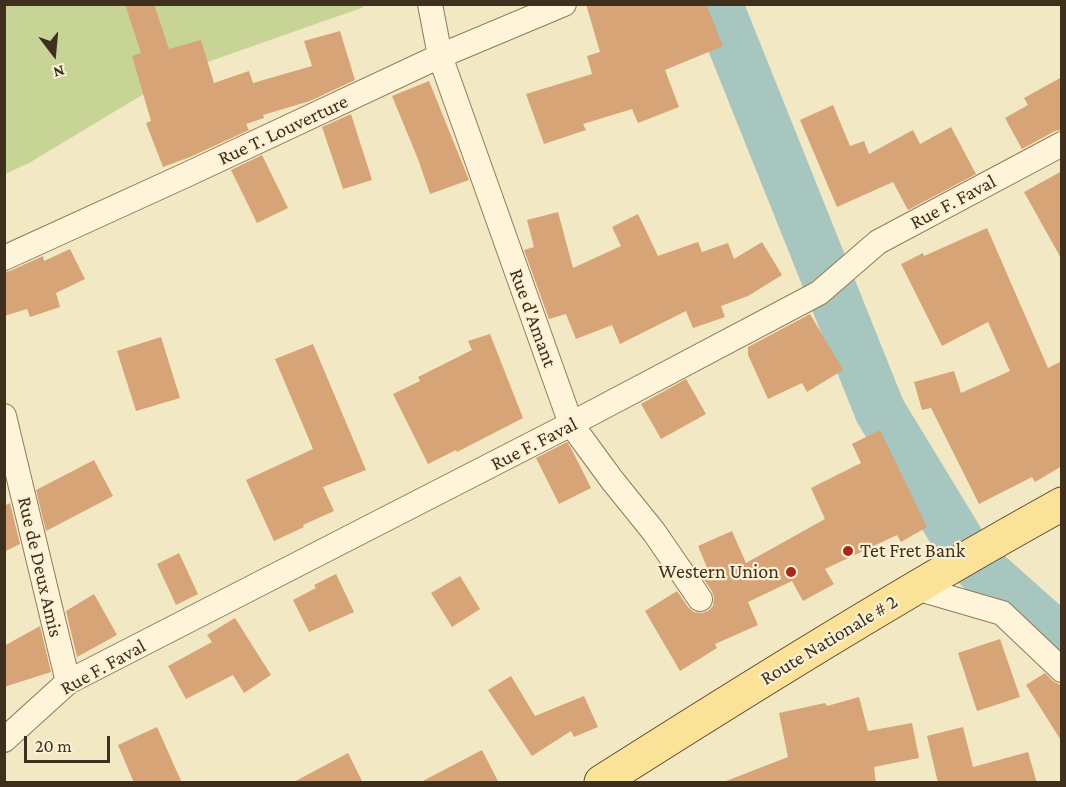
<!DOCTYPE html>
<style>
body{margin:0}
#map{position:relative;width:1066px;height:787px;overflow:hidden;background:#f3e8c4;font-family:"Crimson Pro",serif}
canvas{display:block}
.frame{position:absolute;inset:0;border:6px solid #3f301d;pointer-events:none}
.north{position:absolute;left:24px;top:24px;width:60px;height:60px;-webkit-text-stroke:4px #faf1d5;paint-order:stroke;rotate:164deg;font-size:16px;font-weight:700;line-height:24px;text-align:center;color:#3f301d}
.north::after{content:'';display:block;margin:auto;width:21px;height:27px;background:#3f301d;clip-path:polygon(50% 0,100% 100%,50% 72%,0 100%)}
.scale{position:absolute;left:24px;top:736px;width:86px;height:27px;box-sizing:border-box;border:3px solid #3f301d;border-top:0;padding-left:8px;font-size:18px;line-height:21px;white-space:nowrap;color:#3f301d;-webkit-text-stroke:4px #faf1d5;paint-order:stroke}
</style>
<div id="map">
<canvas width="1066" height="787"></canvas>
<div class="frame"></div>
<div class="north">N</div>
<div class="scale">20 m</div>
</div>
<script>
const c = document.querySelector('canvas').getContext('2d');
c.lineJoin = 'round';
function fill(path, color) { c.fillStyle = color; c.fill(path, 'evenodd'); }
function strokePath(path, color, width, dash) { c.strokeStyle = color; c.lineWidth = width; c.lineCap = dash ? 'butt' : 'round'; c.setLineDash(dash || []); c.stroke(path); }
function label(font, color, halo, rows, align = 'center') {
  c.font = font + ' "Crimson Pro",serif'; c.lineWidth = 4.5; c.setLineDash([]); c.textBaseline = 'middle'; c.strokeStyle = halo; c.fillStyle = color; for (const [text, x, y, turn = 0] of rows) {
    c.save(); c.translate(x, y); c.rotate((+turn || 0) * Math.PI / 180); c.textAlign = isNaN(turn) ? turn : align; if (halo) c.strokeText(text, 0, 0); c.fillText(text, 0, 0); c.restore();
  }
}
const green = new Path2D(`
 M 5,5 L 362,5 L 364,7 L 182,71 L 29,163 L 5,174 Z`);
const river = new Path2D(`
 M 717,4 L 880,411 L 970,559 L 1062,641`);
const building = new Path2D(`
 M 125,4 L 154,4 L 169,49 L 201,40 L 214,83 L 249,71 L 253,83 L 312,66 L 304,41 L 340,31 L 355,80 L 310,101 L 263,115 L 264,118 L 246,124 L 249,130 L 190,157 L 163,167 L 146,123 L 151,121 L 132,56 L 141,53 Z
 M 586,4 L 706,4 L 723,46 L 665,70 L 679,107 L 638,123 L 632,109 L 583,124 L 586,130 L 544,144 L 526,94 L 592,74 L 587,56 L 600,52 Z
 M 1062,77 L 1062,130 L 1055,131 L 1022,149 L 1005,118 L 1028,105 L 1024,98 Z
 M 429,81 L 469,180 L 430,194 L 418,159 L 392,96 Z
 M 833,105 L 850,146 L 864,141 L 869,154 L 913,130 L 920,144 L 951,127 L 976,174 L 908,210 L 893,182 L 837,207 L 800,120 Z
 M 351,114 L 372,180 L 343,189 L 322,127 Z
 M 262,155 L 288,208 L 257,223 L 231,170 Z
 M 1062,171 L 1062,260 L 1024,192 Z
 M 558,212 L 573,268 L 621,246 L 612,227 L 638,214 L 658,256 L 698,242 L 702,252 L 728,243 L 734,259 L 762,242 L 782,275 L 748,296 L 721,306 L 725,317 L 693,328 L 686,311 L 620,344 L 612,325 L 576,339 L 566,314 L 549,319 L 524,250 L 534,247 L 527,220 Z
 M 987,228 L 1048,368 L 1062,361 L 1062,466 L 1035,482 L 1032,477 L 979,504 L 931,408 L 922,410 L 914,382 L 954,371 L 961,393 L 1010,371 L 988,322 L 942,346 L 901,264 L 923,253 L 924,256 Z
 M 70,249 L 85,279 L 56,293 L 60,307 L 30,317 L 27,309 L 4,316 L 4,272 L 10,271 L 43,256 L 44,261 Z
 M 810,314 L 843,370 L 807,392 L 802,383 L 768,399 L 748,355 L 748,347 Z
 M 490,334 L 523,418 L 457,452 L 456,450 L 428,464 L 393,394 L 420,381 L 418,377 L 472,350 L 468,341 Z
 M 161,337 L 180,398 L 136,411 L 117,351 Z
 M 313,344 L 366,470 L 323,487 L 334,511 L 303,525 L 304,527 L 274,541 L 246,480 L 313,449 L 275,359 Z
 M 686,379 L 706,414 L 661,439 L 641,404 Z
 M 880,430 L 927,527 L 901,542 L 897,535 L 825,569 L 834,584 L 803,601 L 792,581 L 748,602 L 758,625 L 715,644 L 717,648 L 680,671 L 645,611 L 677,591 L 688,607 L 694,612 L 702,613 L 708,611 L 713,606 L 714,598 L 712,591 L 702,577 L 709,572 L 698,546 L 732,531 L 746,563 L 825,519 L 811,488 L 861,463 L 852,444 Z
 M 567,442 L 571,448 L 591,488 L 559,504 L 536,458 Z
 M 94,460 L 113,496 L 46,531 L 36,490 Z
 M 10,503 L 20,544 L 4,552 L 4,506 Z
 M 179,553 L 198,594 L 176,605 L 157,564 Z
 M 336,574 L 354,612 L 309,632 L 293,600 L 316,588 L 314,585 Z
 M 460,576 L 480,609 L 452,627 L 431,593 Z
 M 94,594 L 117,635 L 77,657 L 66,611 Z
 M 235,618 L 271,675 L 244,693 L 233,675 L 186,699 L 168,666 L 212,642 L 207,635 Z
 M 40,626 L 51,672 L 4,687 L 4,646 Z
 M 1000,639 L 1020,697 L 977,711 L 958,653 Z
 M 1045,673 L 1053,681 L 1062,686 L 1062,742 L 1026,685 Z
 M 511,676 L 535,716 L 584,696 L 598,727 L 574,737 L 571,731 L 532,756 L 488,690 Z
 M 859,697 L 868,731 L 912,723 L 919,758 L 874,767 L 876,783 L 726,783 L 726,781 L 788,757 L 779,713 L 825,703 L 827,706 Z
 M 157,727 L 182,783 L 134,783 L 118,745 Z
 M 963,727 L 973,767 L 1028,752 L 1037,783 L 938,783 L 927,736 Z
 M 482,750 L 499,783 L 419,783 Z
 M 348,753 L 363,783 L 292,783 Z`);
const minor = new Path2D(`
 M 430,4 L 440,56 L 571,424 L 612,480 L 654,532 L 700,599
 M 4,258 L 186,175 L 440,56 L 564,4
 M 4,416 L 68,682
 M 916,588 L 1002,613 L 1062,670
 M 4,740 L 68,682 L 571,424 L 819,293 L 878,242 L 1062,144`);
const primary = new Path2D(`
 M 601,782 C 752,686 905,591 1062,504`);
const markers = [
 [848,551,6,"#a82820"],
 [791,572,6,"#a82820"]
];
const streetNames = [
 ["Rue T. Louverture",283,130,-25],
 ["Rue F. Faval",953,202,-28],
 ["Rue d'Amant",533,318,70],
 ["Rue F. Faval",534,444,-27],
 ["Rue de Deux Amis",40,567,77],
 ["Route Nationale # 2",829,640,-31],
 ["Rue F. Faval",103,667,-29]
];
const poiNames = [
 ["Tet Fret Bank",860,551],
 ["Western Union",779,572,"right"]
];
fill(green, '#c8d396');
strokePath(river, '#a7c6bf', 51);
fill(building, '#d6a476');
strokePath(minor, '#917a58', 26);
strokePath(primary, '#5e472c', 35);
strokePath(minor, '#fdf4d9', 24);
strokePath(primary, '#fae299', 33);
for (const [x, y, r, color] of markers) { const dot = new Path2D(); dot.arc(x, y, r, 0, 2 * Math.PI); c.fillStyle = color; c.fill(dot); strokePath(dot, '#faf1d5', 2); }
label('20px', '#3f301d', '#faf1d5', streetNames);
label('20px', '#3f301d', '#faf1d5', poiNames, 'left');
</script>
